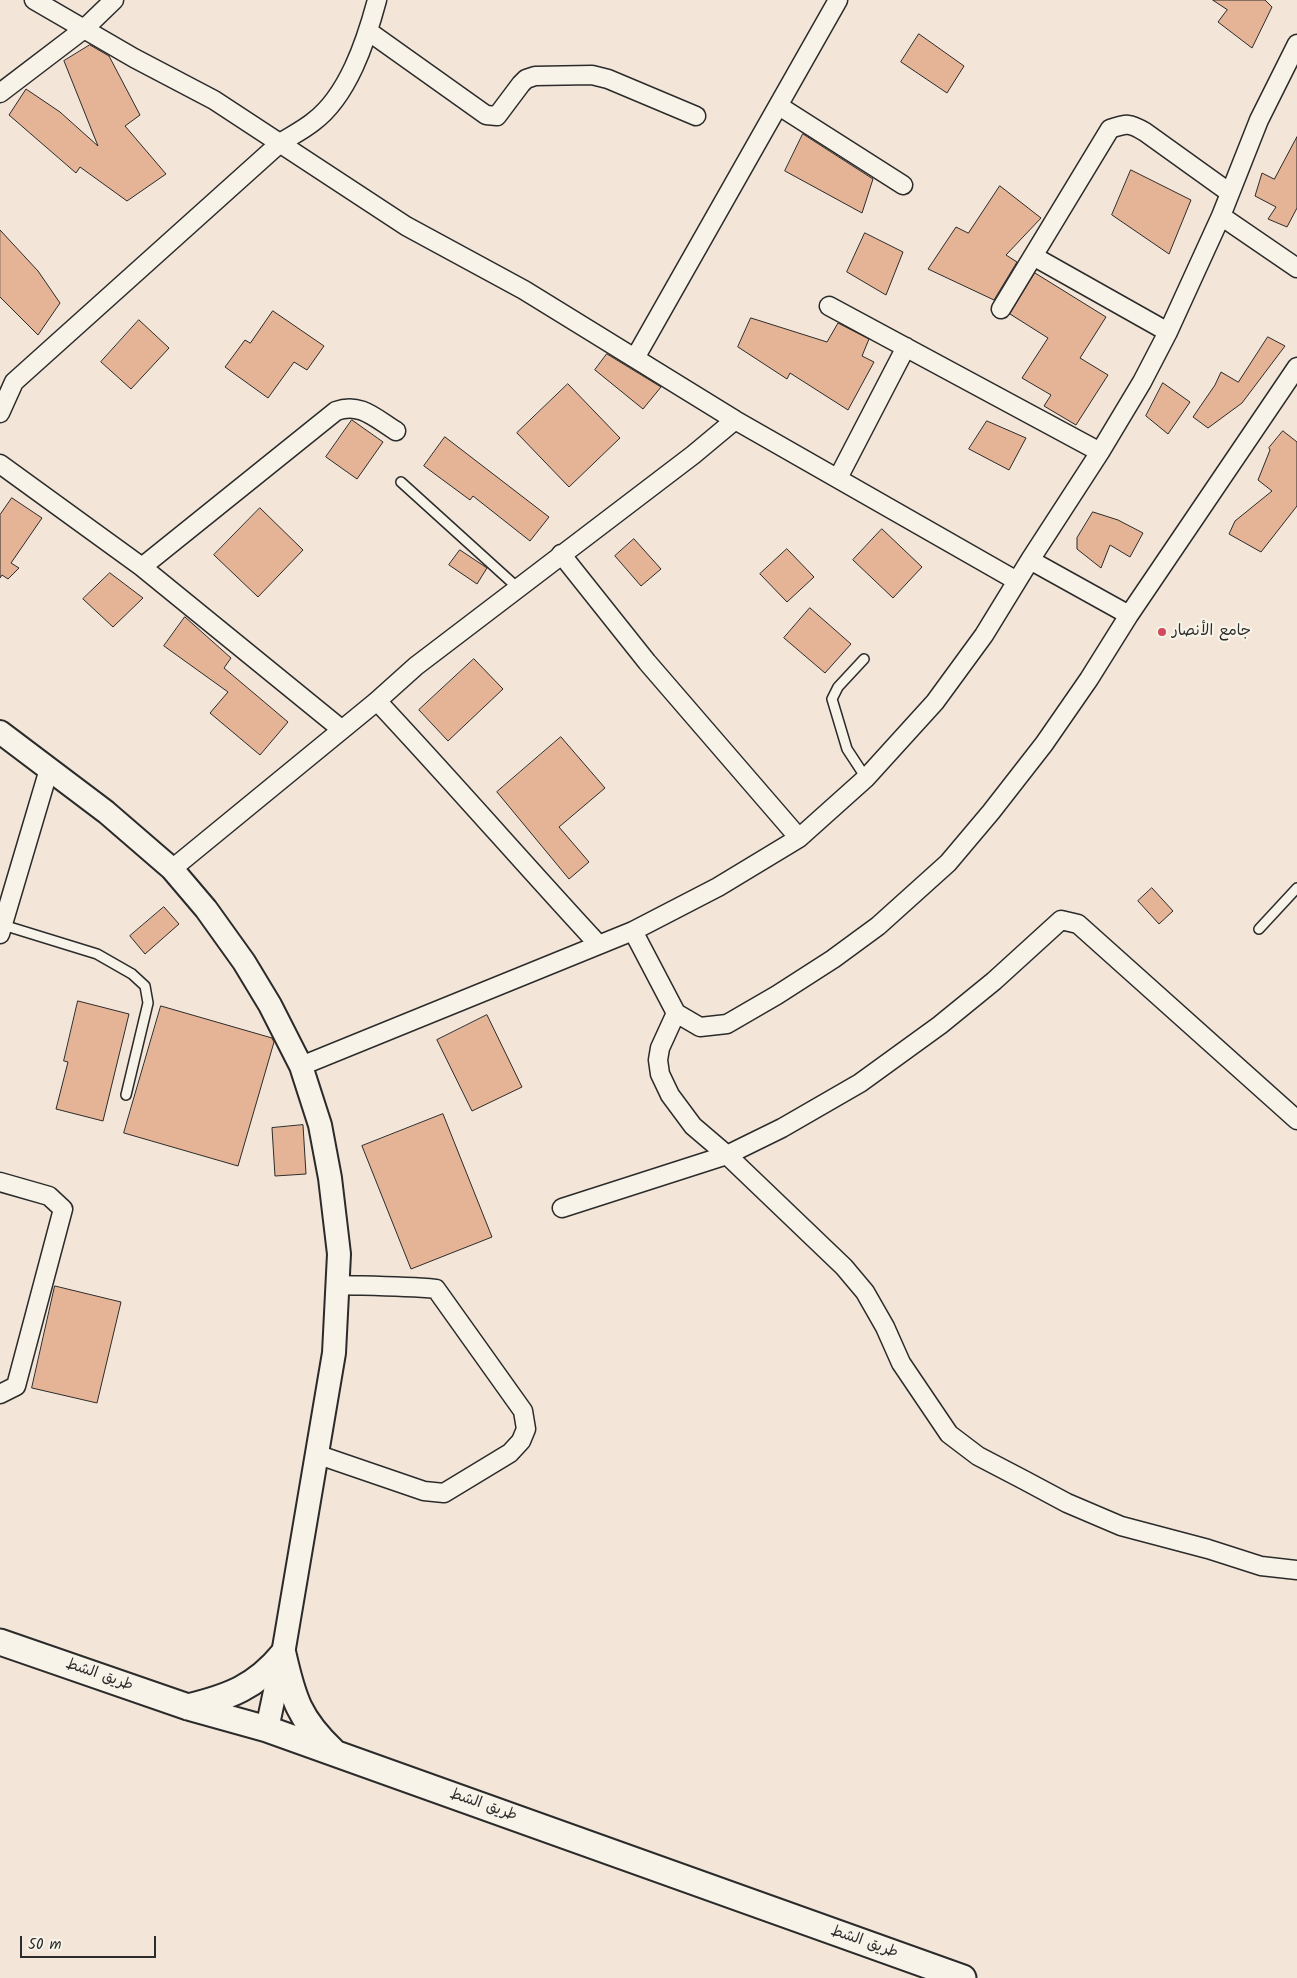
<!DOCTYPE html>
<meta charset="utf-8">
<style>
body{margin:0}
#map{position:relative;width:1297px;height:1978px;overflow:hidden;background:#f3e6d8;font-family:Kalam,sans-serif}
canvas{display:block}
.scale{position:absolute;left:20px;top:1936px;width:136px;height:22px;box-sizing:border-box;border:2px solid #2b2b2b;border-top:0;padding-left:6px;font-size:15px;line-height:18px;white-space:nowrap;color:#2b2b2b;-webkit-text-stroke:4px #f7f3e8;paint-order:stroke}
</style>
<div id="map">
<canvas width="1297" height="1978"></canvas>
<div class="scale">50 m</div>
</div>
<script>
const c = document.querySelector('canvas').getContext('2d');
c.lineJoin = 'round';
function fill(path, color) { c.fillStyle = color; c.fill(path, 'evenodd'); }
function strokePath(path, color, width, dash) { c.strokeStyle = color; c.lineWidth = width; c.lineCap = dash ? 'butt' : 'round'; c.setLineDash(dash || []); c.stroke(path); }
function label(font, color, halo, rows, align = 'center') {
  c.font = font + ' Kalam,"Playpen Sans Arabic",sans-serif'; c.lineWidth = 4.5; c.setLineDash([]); c.textBaseline = 'middle'; c.strokeStyle = halo; c.fillStyle = color; for (const [text, x, y, turn = 0] of rows) {
    c.save(); c.translate(x, y); c.rotate((+turn || 0) * Math.PI / 180); c.textAlign = isNaN(turn) ? turn : align; if (halo) c.strokeText(text, 0, 0); c.fillText(text, 0, 0); c.restore();
  }
}
const building = new Path2D(`
 M 1213,0 L 1265,0 L 1272,7 L 1252,48 L 1218,22 L 1227,10 Z
 M 919,34 L 964,66 L 947,93 L 901,62 Z
 M 90,45 L 109,56 L 140,115 L 125,126 L 166,174 L 127,201 L 80,167 L 76,173 L 9,115 L 26,89 L 60,112 L 98,146 L 64,61 Z
 M 803,134 L 873,179 L 862,213 L 785,171 Z
 M 1297,137 L 1297,208 L 1287,227 L 1268,219 L 1276,207 L 1255,196 L 1262,173 L 1274,179 Z
 M 1131,170 L 1191,200 L 1169,254 L 1112,215 Z
 M 1000,186 L 1041,218 L 1006,255 L 1017,262 L 994,300 L 928,269 L 956,227 L 968,233 Z
 M 0,230 L 38,271 L 60,303 L 38,335 L 0,297 Z
 M 865,233 L 903,252 L 886,295 L 847,272 Z
 M 1035,273 L 1106,317 L 1080,358 L 1108,375 L 1076,425 L 1044,406 L 1051,395 L 1022,378 L 1048,338 L 1010,314 Z
 M 273,311 L 324,346 L 307,370 L 294,362 L 268,398 L 225,367 L 245,340 L 250,343 Z
 M 751,318 L 827,342 L 838,323 L 869,339 L 862,356 L 874,362 L 848,410 L 790,373 L 787,379 L 738,347 Z
 M 139,320 L 169,348 L 131,389 L 101,362 Z
 M 1268,337 L 1285,346 L 1242,403 L 1208,428 L 1193,417 L 1215,385 L 1221,372 L 1238,382 Z
 M 607,354 L 661,387 L 643,409 L 595,370 Z
 M 1163,383 L 1190,402 L 1168,434 L 1146,416 Z
 M 568,384 L 620,438 L 569,487 L 517,433 Z
 M 352,420 L 383,442 L 357,479 L 326,457 Z
 M 987,421 L 1026,438 L 1009,470 L 969,449 Z
 M 1283,431 L 1297,442 L 1297,506 L 1261,552 L 1229,534 L 1235,521 L 1272,491 L 1258,480 L 1270,450 L 1269,448 Z
 M 445,437 L 549,517 L 530,541 L 473,496 L 470,500 L 424,466 Z
 M 12,498 L 42,518 L 11,563 L 19,568 L 8,579 L 2,575 L 0,578 L 0,515 Z
 M 260,508 L 303,550 L 258,597 L 214,555 Z
 M 1093,512 L 1118,520 L 1143,533 L 1130,557 L 1110,545 L 1101,568 L 1077,549 L 1077,538 Z
 M 882,529 L 922,567 L 893,598 L 853,560 Z
 M 634,539 L 661,569 L 641,586 L 615,556 Z
 M 787,549 L 814,577 L 787,602 L 760,574 Z
 M 460,550 L 487,568 L 477,584 L 449,565 Z
 M 110,573 L 143,598 L 113,627 L 83,599 Z
 M 810,608 L 851,644 L 825,673 L 784,638 Z
 M 185,617 L 231,658 L 224,668 L 288,722 L 260,755 L 210,713 L 228,692 L 164,646 Z
 M 474,659 L 503,689 L 448,741 L 419,710 Z
 M 561,737 L 605,788 L 559,827 L 589,862 L 569,879 L 497,792 Z
 M 1152,888 L 1173,911 L 1159,924 L 1138,901 Z
 M 164,907 L 179,924 L 145,954 L 130,936 Z
 M 78,1001 L 129,1014 L 103,1121 L 56,1109 L 68,1062 L 64,1061 Z
 M 161,1006 L 272,1038 L 274,1042 L 238,1166 L 124,1133 Z
 M 487,1015 L 522,1087 L 472,1111 L 437,1040 Z
 M 443,1114 L 492,1237 L 411,1269 L 362,1146 Z
 M 303,1125 L 306,1174 L 275,1176 L 272,1128 Z
 M 55,1286 L 121,1302 L 97,1403 L 32,1388 Z`);
const service = new Path2D(`
 M 401,482 L 518,588
 M 864,659 L 838,687 L 832,699 L 847,749 L 866,778
 M 3,925 L 97,954 L 132,974 L 145,986 L 148,1003 L 126,1095
 M 1259,929 L 1297,888`);
const minor = new Path2D(`
 M 34,0 L 134,58 L 214,100 L 406,226 L 524,290 L 735,420 L 1017,581
 M 368,31 L 486,115 L 497,116 L 521,84 L 526,79 L 535,76 L 592,75 L 608,79 L 696,116
 M 0,93 L 84,29 L 114,0
 M 779,106 L 903,185
 M 1221,216 L 1297,268
 M 1033,256 L 1168,332
 M 829,306 L 1100,452
 M 1001,309 L 1110,129 C 1127,123 1130,123 1145,132 L 1230,193
 M 635,358 L 838,0
 M 0,413 L 14,382 L 280,143 C 291,136 303,130 313,122 C 348,96 366,41 377,0
 M 0,464 L 142,567 L 336,411 C 360,402 375,418 396,431
 M 838,478 L 906,347
 M 561,554 L 647,662 L 799,838
 M 1030,560 L 1129,615
 M 142,567 L 341,729
 M 377,701 C 452,781 524,864 598,944
 M 172,869 L 377,701 L 416,666 L 693,455 L 735,420
 M 633,931 L 676,1013 L 700,1027 L 727,1024 L 777,995 L 833,959 L 878,926 L 948,863 L 991,812 L 1044,744 L 1089,679 L 1129,615 L 1297,367
 M 0,934 L 49,769
 M 676,1013 L 660,1048 L 658,1060 L 660,1074 L 670,1095 L 693,1126 L 727,1155 L 844,1267 L 865,1292 L 885,1327 L 901,1363 L 949,1434 L 978,1456 L 1024,1480 L 1067,1503 L 1121,1526 L 1208,1549 L 1261,1566 L 1297,1570
 M 301,1066 L 633,931 L 718,887 L 799,838 L 866,778 L 935,702 L 984,635 L 1030,560 L 1100,452 L 1142,382 L 1168,332 L 1221,216 L 1259,120 L 1297,44
 M 0,1182 L 49,1196 L 63,1209 L 16,1386 L 0,1394
 M 562,1208 L 727,1155 L 782,1128 L 860,1083 L 940,1025 L 994,981 L 1061,920 L 1078,924 L 1297,1120
 M 316,1454 L 424,1491 L 444,1493 L 510,1453 L 521,1441 L 526,1429 L 523,1411 L 436,1289 C 403,1286 371,1286 338,1285`);
const tertiary = new Path2D(`
 M 0,732 L 106,812 L 172,869 L 206,909 L 244,962 L 270,1005 L 301,1066 L 320,1125 L 330,1178 L 339,1254 L 334,1353 L 283,1654 L 267,1729`);
const secondary = new Path2D(`
 M 0,1642 L 188,1707 L 267,1729 L 963,1978
 M 283,1654 C 293,1698 299,1719 333,1751
 M 188,1707 C 229,1697 256,1687 283,1654`);
const markers = [
 [1162,632,5,"#d1495b"]
];
const poiNames = [
 ["جامع الأنصار",1172,632]
];
const streetNames = [
 ["طريق الشط",99,1676,19],
 ["طريق الشط",483,1806,19],
 ["طريق الشط",864,1943,19]
];
fill(building, '#e5b496');
strokePath(building, '#2b2b2b', 1);
strokePath(service, '#2b2b2b', 12);
strokePath(minor, '#2b2b2b', 21);
strokePath(tertiary, '#2b2b2b', 26);
strokePath(secondary, '#2b2b2b', 29);
strokePath(service, '#f7f3e8', 9);
strokePath(minor, '#f7f3e8', 18);
strokePath(tertiary, '#f7f3e8', 22);
strokePath(secondary, '#f7f3e8', 25);
for (const [x, y, r, color] of markers) { const dot = new Path2D(); dot.arc(x, y, r, 0, 2 * Math.PI); c.fillStyle = color; c.fill(dot); strokePath(dot, '#f7f3e8', 2); }
label('15px', '#2b2b2b', '#f7f3e8', poiNames, 'left');
label('15px', '#2b2b2b', '#f7f3e8', streetNames);
</script>
